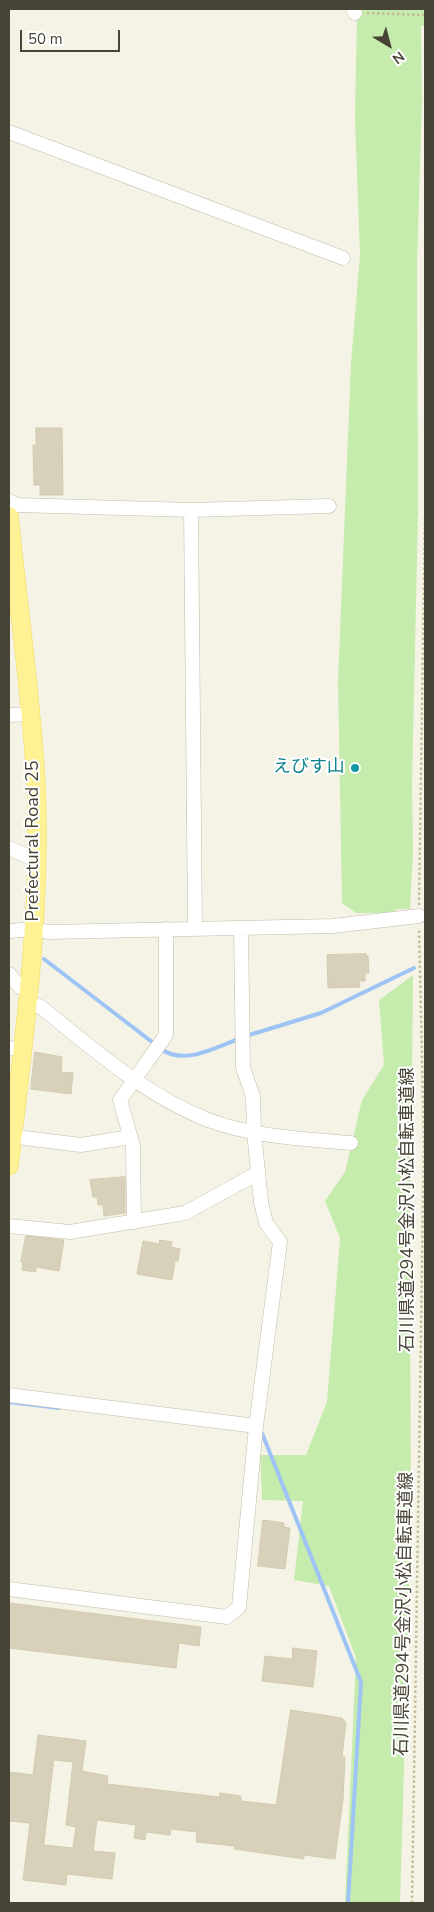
<!DOCTYPE html>
<meta charset="utf-8">
<style>
body{margin:0}
#map{position:relative;width:434px;height:1912px;overflow:hidden;background:#f5f3e6;font-family:"Nunito Sans",sans-serif}
canvas{display:block}
.frame{position:absolute;inset:0;border:10px solid #484435;pointer-events:none}
.north{position:absolute;left:364px;top:20px;width:50px;height:50px;-webkit-text-stroke:4px #fff;paint-order:stroke;rotate:143deg;font-size:14px;font-weight:700;line-height:20px;text-align:center;color:#484435}
.north::after{content:'';display:block;margin:auto;width:18px;height:22px;background:#484435;clip-path:polygon(50% 0,100% 100%,50% 72%,0 100%)}
.scale{position:absolute;left:20px;top:30px;width:100px;height:22px;box-sizing:border-box;border:2px solid #484435;border-top:0;padding-left:6px;font-size:15px;line-height:18px;white-space:nowrap;color:#484435;-webkit-text-stroke:4px #fff;paint-order:stroke}
</style>
<div id="map">
<canvas width="434" height="1912"></canvas>
<div class="frame"></div>
<div class="north">N</div>
<div class="scale">50 m</div>
</div>
<script>
const c = document.querySelector('canvas').getContext('2d');
c.lineJoin = 'round';
function fill(path, color) { c.fillStyle = color; c.fill(path, 'evenodd'); }
function strokePath(path, color, width, dash) { c.strokeStyle = color; c.lineWidth = width; c.lineCap = dash ? 'butt' : 'round'; c.setLineDash(dash || []); c.stroke(path); }
function label(font, color, halo, rows, align = 'center') {
  c.font = font + ' "Nunito Sans","Noto Sans JP",sans-serif'; c.lineWidth = 4; c.setLineDash([]); c.textBaseline = 'middle'; c.strokeStyle = halo; c.fillStyle = color; for (const [text, x, y, turn = 0] of rows) {
    c.save(); c.translate(x, y); c.rotate((+turn || 0) * Math.PI / 180); c.textAlign = isNaN(turn) ? turn : align; if (halo) c.strokeText(text, 0, 0); c.fillText(text, 0, 0); c.restore();
  }
}
const green = new Path2D(`
 M 357,9 L 425,9 L 425,26 L 421,26 L 422,100 L 417,265 L 418,514 L 412,784 L 413,853 L 410,909 L 398,909 L 386,916 L 378,913 L 356,913 L 342,903 L 338,681 L 351,363 L 360,255 L 355,119 Z
 M 413,975 L 410,1261 L 411,1533 L 400,1903 L 345,1903 L 356,1658 L 329,1586 L 294,1580 L 303,1501 L 262,1500 L 260,1455 L 306,1455 L 327,1402 L 340,1238 L 325,1201 L 345,1172 L 362,1100 L 384,1065 L 379,1000 Z`);
const stream = new Path2D(`
 M 44,959 L 156,1045
 M 246,1036 L 321,1013 L 414,968
 M 161,1049 C 185,1066 215,1047 239,1039
 M 9,1402 L 59,1408
 M 262,1433 L 361,1682 L 348,1903`);
const building = new Path2D(`
 M 36,428 L 62,428 L 63,495 L 40,495 L 40,485 L 34,485 L 33,445 L 36,445 Z
 M 366,954 L 366,956 L 368,956 L 369,973 L 365,973 L 365,981 L 359,981 L 360,987 L 328,988 L 327,955 Z
 M 35,1052 L 62,1057 L 61,1072 L 73,1073 L 71,1094 L 31,1089 Z
 M 125,1177 L 125,1213 L 104,1216 L 103,1205 L 98,1205 L 97,1197 L 93,1197 L 90,1180 Z
 M 26,1236 L 64,1240 L 59,1271 L 36,1267 L 36,1272 L 22,1270 L 23,1262 L 21,1262 Z
 M 160,1240 L 172,1242 L 171,1247 L 180,1249 L 178,1261 L 175,1261 L 172,1280 L 137,1274 L 143,1241 L 159,1244 Z
 M 263,1520 L 284,1523 L 284,1527 L 290,1528 L 285,1569 L 258,1566 Z
 M 9,1603 L 201,1627 L 199,1646 L 179,1643 L 176,1668 L 9,1648 Z
 M 293,1648 L 317,1651 L 313,1687 L 262,1681 L 265,1656 L 292,1659 Z
 M 291,1710 L 342,1718 L 346,1723 L 342,1757 L 345,1757 L 343,1799 L 335,1859 L 304,1855 L 304,1859 L 234,1849 L 235,1846 L 196,1842 L 197,1832 L 171,1829 L 170,1835 L 146,1832 L 145,1840 L 134,1838 L 136,1825 L 97,1820 L 93,1851 L 115,1853 L 112,1879 L 67,1874 L 66,1885 L 23,1880 L 30,1823 L 9,1821 L 9,1772 L 33,1775 L 38,1735 L 86,1741 L 82,1771 L 108,1776 L 107,1784 L 219,1797 L 220,1793 L 241,1796 L 241,1801 L 276,1805 ZM 54,1760 L 73,1762 L 66,1825 L 76,1827 L 73,1848 L 44,1845 Z`);
const path = new Path2D(`
 M 367,13 L 425,15
 M 419,905 L 425,516
 M 412,1903 L 424,1142 L 419,928`);
const minor = new Path2D(`
 M 353,9 L 355,13
 M 9,132 L 343,258
 M 9,501 L 17,505 L 191,510 L 329,506
 M 191,510 L 195,928
 M 9,715 L 30,714
 M 9,848 L 36,860
 M 9,931 L 34,929 L 48,932 L 333,926 L 419,916
 M 9,974 L 20,987 L 30,991
 M 29,1003 L 41,1007 C 93,1049 145,1095 208,1120 C 254,1137 303,1139 351,1143
 M 9,1048 L 23,1050
 M 9,1136 L 81,1145 L 130,1137
 M 134,1222 L 133,1146 L 120,1100 L 166,1035 L 166,929
 M 9,1226 L 70,1232 L 185,1213 L 258,1173
 M 9,1395 L 256,1426
 M 9,1589 L 227,1617 L 239,1607 L 256,1426 L 280,1242 L 266,1223 L 261,1202 L 254,1132 L 253,1096 L 243,1068 L 241,928`);
const major = new Path2D(`
 M 9,516 C 18,604 31,693 36,782 C 42,911 24,1039 9,1166`);
const markers = [
 [355,768,5,"#0f9aa8"]
];
const cultureNames = [
 ["えびす山",345,768]
];
const streetNames = [
 ["Prefectural Road 25",34,841,-90],
 ["石川県道294号金沢小松自転車道線",409,1210,-90],
 ["石川県道294号金沢小松自転車道線",405,1614,-89]
];
fill(green, '#c5ecac');
strokePath(stream, '#9ec4f6', 4);
fill(building, '#d7d1bb');
strokePath(building, '#d3caad', 1);
strokePath(minor, '#c1bca8', 15);
strokePath(major, '#eed95b', 19);
strokePath(path, '#c4bb98', 2.5, [2.5, 2.5]);
strokePath(minor, '#fff', 14);
strokePath(major, '#fff295', 18);
for (const [x, y, r, color] of markers) { const dot = new Path2D(); dot.arc(x, y, r, 0, 2 * Math.PI); c.fillStyle = color; c.fill(dot); strokePath(dot, '#fff', 2); }
label('18px', '#0d838f', '#fff', cultureNames, 'right');
label('18px', '#484435', '#fff', streetNames);
</script>
